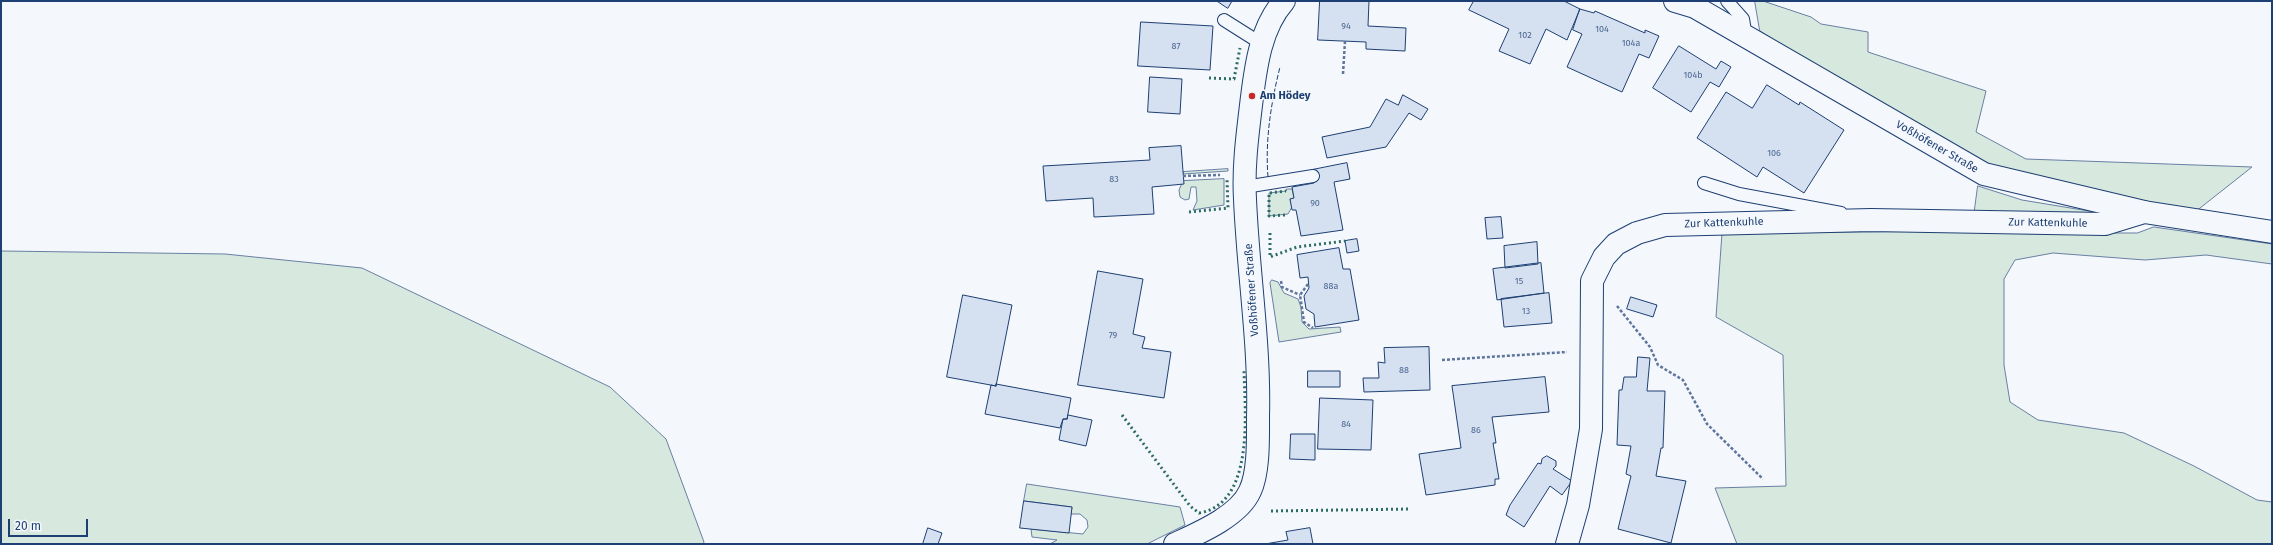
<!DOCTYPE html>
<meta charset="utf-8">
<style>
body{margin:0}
#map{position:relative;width:2273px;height:545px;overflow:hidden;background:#f4f7fb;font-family:"Fira Sans",sans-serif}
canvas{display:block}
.frame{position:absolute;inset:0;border:2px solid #1d3f73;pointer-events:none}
.scale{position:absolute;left:8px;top:519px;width:80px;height:18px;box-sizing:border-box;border:2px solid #1d3f73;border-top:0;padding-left:5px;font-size:12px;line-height:14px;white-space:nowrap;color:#1d3f73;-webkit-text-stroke:3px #f4f7fb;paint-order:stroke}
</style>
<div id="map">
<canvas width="2273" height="545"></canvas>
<div class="frame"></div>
<div class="scale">20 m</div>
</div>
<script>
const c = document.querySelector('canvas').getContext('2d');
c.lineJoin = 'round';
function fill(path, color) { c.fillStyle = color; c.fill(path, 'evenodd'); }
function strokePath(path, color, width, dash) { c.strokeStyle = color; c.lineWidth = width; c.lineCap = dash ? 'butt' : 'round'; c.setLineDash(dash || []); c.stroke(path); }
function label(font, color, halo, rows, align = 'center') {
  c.font = font + ' "Fira Sans",sans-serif'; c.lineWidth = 3; c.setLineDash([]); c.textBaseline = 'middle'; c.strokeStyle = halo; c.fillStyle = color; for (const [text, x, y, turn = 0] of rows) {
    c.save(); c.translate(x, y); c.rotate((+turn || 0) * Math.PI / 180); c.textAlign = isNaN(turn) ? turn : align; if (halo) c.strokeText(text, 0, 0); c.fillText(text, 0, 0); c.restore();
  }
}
const green = new Path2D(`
 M 1755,1 L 1763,1 L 1811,17 L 1821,24 L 1868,32 L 1868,52 L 1986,91 L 1976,132 L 2026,159 L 2252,167 L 2195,212 L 1981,167 L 1882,109 L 1760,31 Z
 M 1228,169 L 1228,171 L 1183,174 L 1183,172 Z
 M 1224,179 L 1224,205 L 1193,210 L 1197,201 L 1196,187 L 1191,187 L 1189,199 L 1185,200 L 1180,197 L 1179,190 L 1183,181 Z
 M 1978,186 L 2022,200 L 2101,213 L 1974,216 Z
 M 1287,189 L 1292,189 L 1294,198 L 1290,199 L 1292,207 L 1288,214 L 1269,216 L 1269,193 L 1286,191 Z
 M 2154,227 L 2272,244 L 2272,264 L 2206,255 L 2145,260 L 2053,253 L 2015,260 L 2004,279 L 2004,365 L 2010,402 L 2038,420 L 2124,433 L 2194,466 L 2257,500 L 2272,502 L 2272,544 L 1737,544 L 1715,488 L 1786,486 L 1783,355 L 1716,317 L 1722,233 L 1971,231 L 2005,233 L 2137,233 Z
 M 1,251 L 225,254 L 362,268 L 610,387 L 666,439 L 704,542 L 703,544 L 1,544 Z
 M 1272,280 L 1278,282 L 1284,293 L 1298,299 L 1301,307 L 1302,322 L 1309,329 L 1340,327 L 1341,332 L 1279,342 L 1270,283 Z
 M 1027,484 L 1180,507 L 1185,525 L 1147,544 L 1050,544 L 1057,540 L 1032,537 L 1031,529 L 1083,534 L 1088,527 L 1087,520 L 1080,514 L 1071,514 L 1072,507 L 1024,501 Z`);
const building = new Path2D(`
 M 1217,1 L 1232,1 L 1228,8 Z
 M 1320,1 L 1369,1 L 1368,26 L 1406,28 L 1405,51 L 1366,49 L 1366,42 L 1318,40 Z
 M 1474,1 L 1564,1 L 1580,9 L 1567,40 L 1546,29 L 1530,64 L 1499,51 L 1509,29 L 1469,10 Z
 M 1580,9 L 1594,13 L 1595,11 L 1645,33 L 1645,30 L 1659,36 L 1649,58 L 1639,54 L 1622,92 L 1567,67 L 1582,34 L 1573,30 Z
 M 1141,22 L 1213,26 L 1210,70 L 1138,66 Z
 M 1679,46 L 1716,69 L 1721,61 L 1731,67 L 1719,87 L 1710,82 L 1691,112 L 1653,88 Z
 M 1150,77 L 1182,79 L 1180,114 L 1148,112 Z
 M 1767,85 L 1799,105 L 1800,102 L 1844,130 L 1804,193 L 1763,167 L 1757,177 L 1697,138 L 1726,92 L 1752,108 Z
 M 1403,95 L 1428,109 L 1421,120 L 1409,113 L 1386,147 L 1327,158 L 1322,137 L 1370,127 L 1386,99 L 1398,105 Z
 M 1181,146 L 1184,184 L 1152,187 L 1154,214 L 1094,217 L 1093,198 L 1046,201 L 1043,166 L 1150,160 L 1149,148 Z
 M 1347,163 L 1350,179 L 1334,182 L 1343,230 L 1301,236 L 1296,210 L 1292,210 L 1290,199 L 1294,198 L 1292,187 L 1314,183 L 1312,170 Z
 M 1501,217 L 1503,238 L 1487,239 L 1485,218 Z
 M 1357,239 L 1359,251 L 1347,253 L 1345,241 Z
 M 1537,242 L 1538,264 L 1505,268 L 1504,246 Z
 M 1339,248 L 1343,269 L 1350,269 L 1359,320 L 1315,327 L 1314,314 L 1306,309 L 1304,296 L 1309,288 L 1308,277 L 1300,278 L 1297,255 Z
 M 1541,263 L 1544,293 L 1497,300 L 1493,269 Z
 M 1098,271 L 1143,279 L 1133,334 L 1145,337 L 1142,348 L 1171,352 L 1164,398 L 1078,385 Z
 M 1549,293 L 1552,323 L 1504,327 L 1501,299 Z
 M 963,295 L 1012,305 L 996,386 L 947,377 Z
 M 1631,297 L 1657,305 L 1653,317 L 1627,309 Z
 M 1429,347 L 1430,390 L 1364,392 L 1363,378 L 1379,378 L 1378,362 L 1385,363 L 1384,348 Z
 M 1638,357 L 1650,358 L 1647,391 L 1665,391 L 1663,448 L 1661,448 L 1656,476 L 1686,481 L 1671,543 L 1618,529 L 1631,476 L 1626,474 L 1631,446 L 1617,445 L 1619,390 L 1622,390 L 1624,377 L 1636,377 Z
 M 1308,371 L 1340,371 L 1340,387 L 1308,387 Z
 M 1545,377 L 1549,412 L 1492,417 L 1496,443 L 1493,443 L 1499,479 L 1495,479 L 1495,485 L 1426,495 L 1419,454 L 1461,448 L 1452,386 Z
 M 996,384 L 1071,398 L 1067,419 L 1063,419 L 1060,428 L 985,414 L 991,385 L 996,386 Z
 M 1320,398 L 1373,400 L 1371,450 L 1318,449 Z
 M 1068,415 L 1092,420 L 1086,446 L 1059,440 L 1063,419 L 1067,419 Z
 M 1291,434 L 1315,434 L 1315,460 L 1290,459 Z
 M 1547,456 L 1556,461 L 1556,466 L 1553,469 L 1572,481 L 1562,495 L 1550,486 L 1524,527 L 1506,515 L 1510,505 L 1538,463 L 1541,464 L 1542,459 Z
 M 1024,501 L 1072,507 L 1069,533 L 1020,528 Z
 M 928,528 L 942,533 L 938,544 L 923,544 Z
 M 1310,528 L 1313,544 L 1265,544 L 1288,540 L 1286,532 Z`);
const path = new Path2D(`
 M 1343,74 L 1345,41
 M 1183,176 L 1220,175
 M 1281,281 L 1282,287 L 1300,295
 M 1308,284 L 1300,295 L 1304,322 L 1313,328
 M 1617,306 L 1650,347 L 1658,365 L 1683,380 L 1707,424 L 1763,479
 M 1442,360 L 1567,352`);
const lane = new Path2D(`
 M 1727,1 L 1743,19 L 1746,37
 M 1224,20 L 1262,44
 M 1704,183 L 1739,194 L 1841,213
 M 1245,187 L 1313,176`);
const street = new Path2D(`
 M 1567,544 L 1578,505 L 1591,429 L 1592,281 L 1604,257 L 1616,244 L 1637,233 L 1665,225 L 1871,220 L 2105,224 L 2144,212`);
const secondary = new Path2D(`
 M 1675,1 L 1695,7 L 1984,174 L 2144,212 L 2272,232
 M 1175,544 C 1199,533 1239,516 1250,491 C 1259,472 1258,438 1258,417 C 1260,344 1248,272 1245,199 C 1243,165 1248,131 1252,97 C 1256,65 1261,27 1284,1`);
const hedge = new Path2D(`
 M 1209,78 L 1234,79 L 1240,48
 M 1189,212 L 1228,208 L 1227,179
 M 1285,215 L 1269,216 L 1269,193 L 1286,191
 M 1270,233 L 1270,257 L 1297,247 L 1345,241
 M 1122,415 L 1190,506 L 1199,513 C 1255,504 1245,412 1244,370
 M 1271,511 L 1411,509`);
const fence = new Path2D(`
 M 1268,177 C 1265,140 1271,103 1280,67`);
const markers = [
 [1252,96,4,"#c62828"]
];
const numberNames = [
 ["94",1346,26],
 ["104",1602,29],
 ["102",1525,35],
 ["104a",1631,43],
 ["87",1176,46],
 ["104b",1693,75],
 ["106",1774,153],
 ["83",1114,179],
 ["90",1315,203],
 ["15",1519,281],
 ["88a",1331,286],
 ["13",1526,311],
 ["79",1113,335],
 ["88",1404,370],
 ["84",1346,424],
 ["86",1476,430]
];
const poiNames = [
 ["Am Hödey",1260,96]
];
const streetNames = [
 ["Voßhöfener Straße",1937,147,30],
 ["Zur Kattenkuhle",1724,223,-2],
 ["Zur Kattenkuhle",2048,223,1],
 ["Voßhöfener Straße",1252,290,-94]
];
fill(green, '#d7e8df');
strokePath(green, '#687fa3', 1);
fill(building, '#d5e0f0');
strokePath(building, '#1d3f73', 1);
strokePath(lane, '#1d3f73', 14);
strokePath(street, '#1d3f73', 24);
strokePath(secondary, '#1d3f73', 24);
strokePath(path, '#5e769c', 2.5, [3, 2]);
strokePath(lane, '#f4f7fb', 12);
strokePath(street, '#f4f7fb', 22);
strokePath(secondary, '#f4f7fb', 22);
strokePath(hedge, '#2c6c60', 3, [2, 3]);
strokePath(fence, '#1d3f73', 1, [5, 2]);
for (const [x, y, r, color] of markers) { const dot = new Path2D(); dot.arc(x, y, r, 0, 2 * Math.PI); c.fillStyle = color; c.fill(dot); strokePath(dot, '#f4f7fb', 1.5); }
label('9px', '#4b6792', null, numberNames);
label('bold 11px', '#1d3f73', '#f4f7fb', poiNames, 'left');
label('11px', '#1d3f73', '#f4f7fb', streetNames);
</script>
